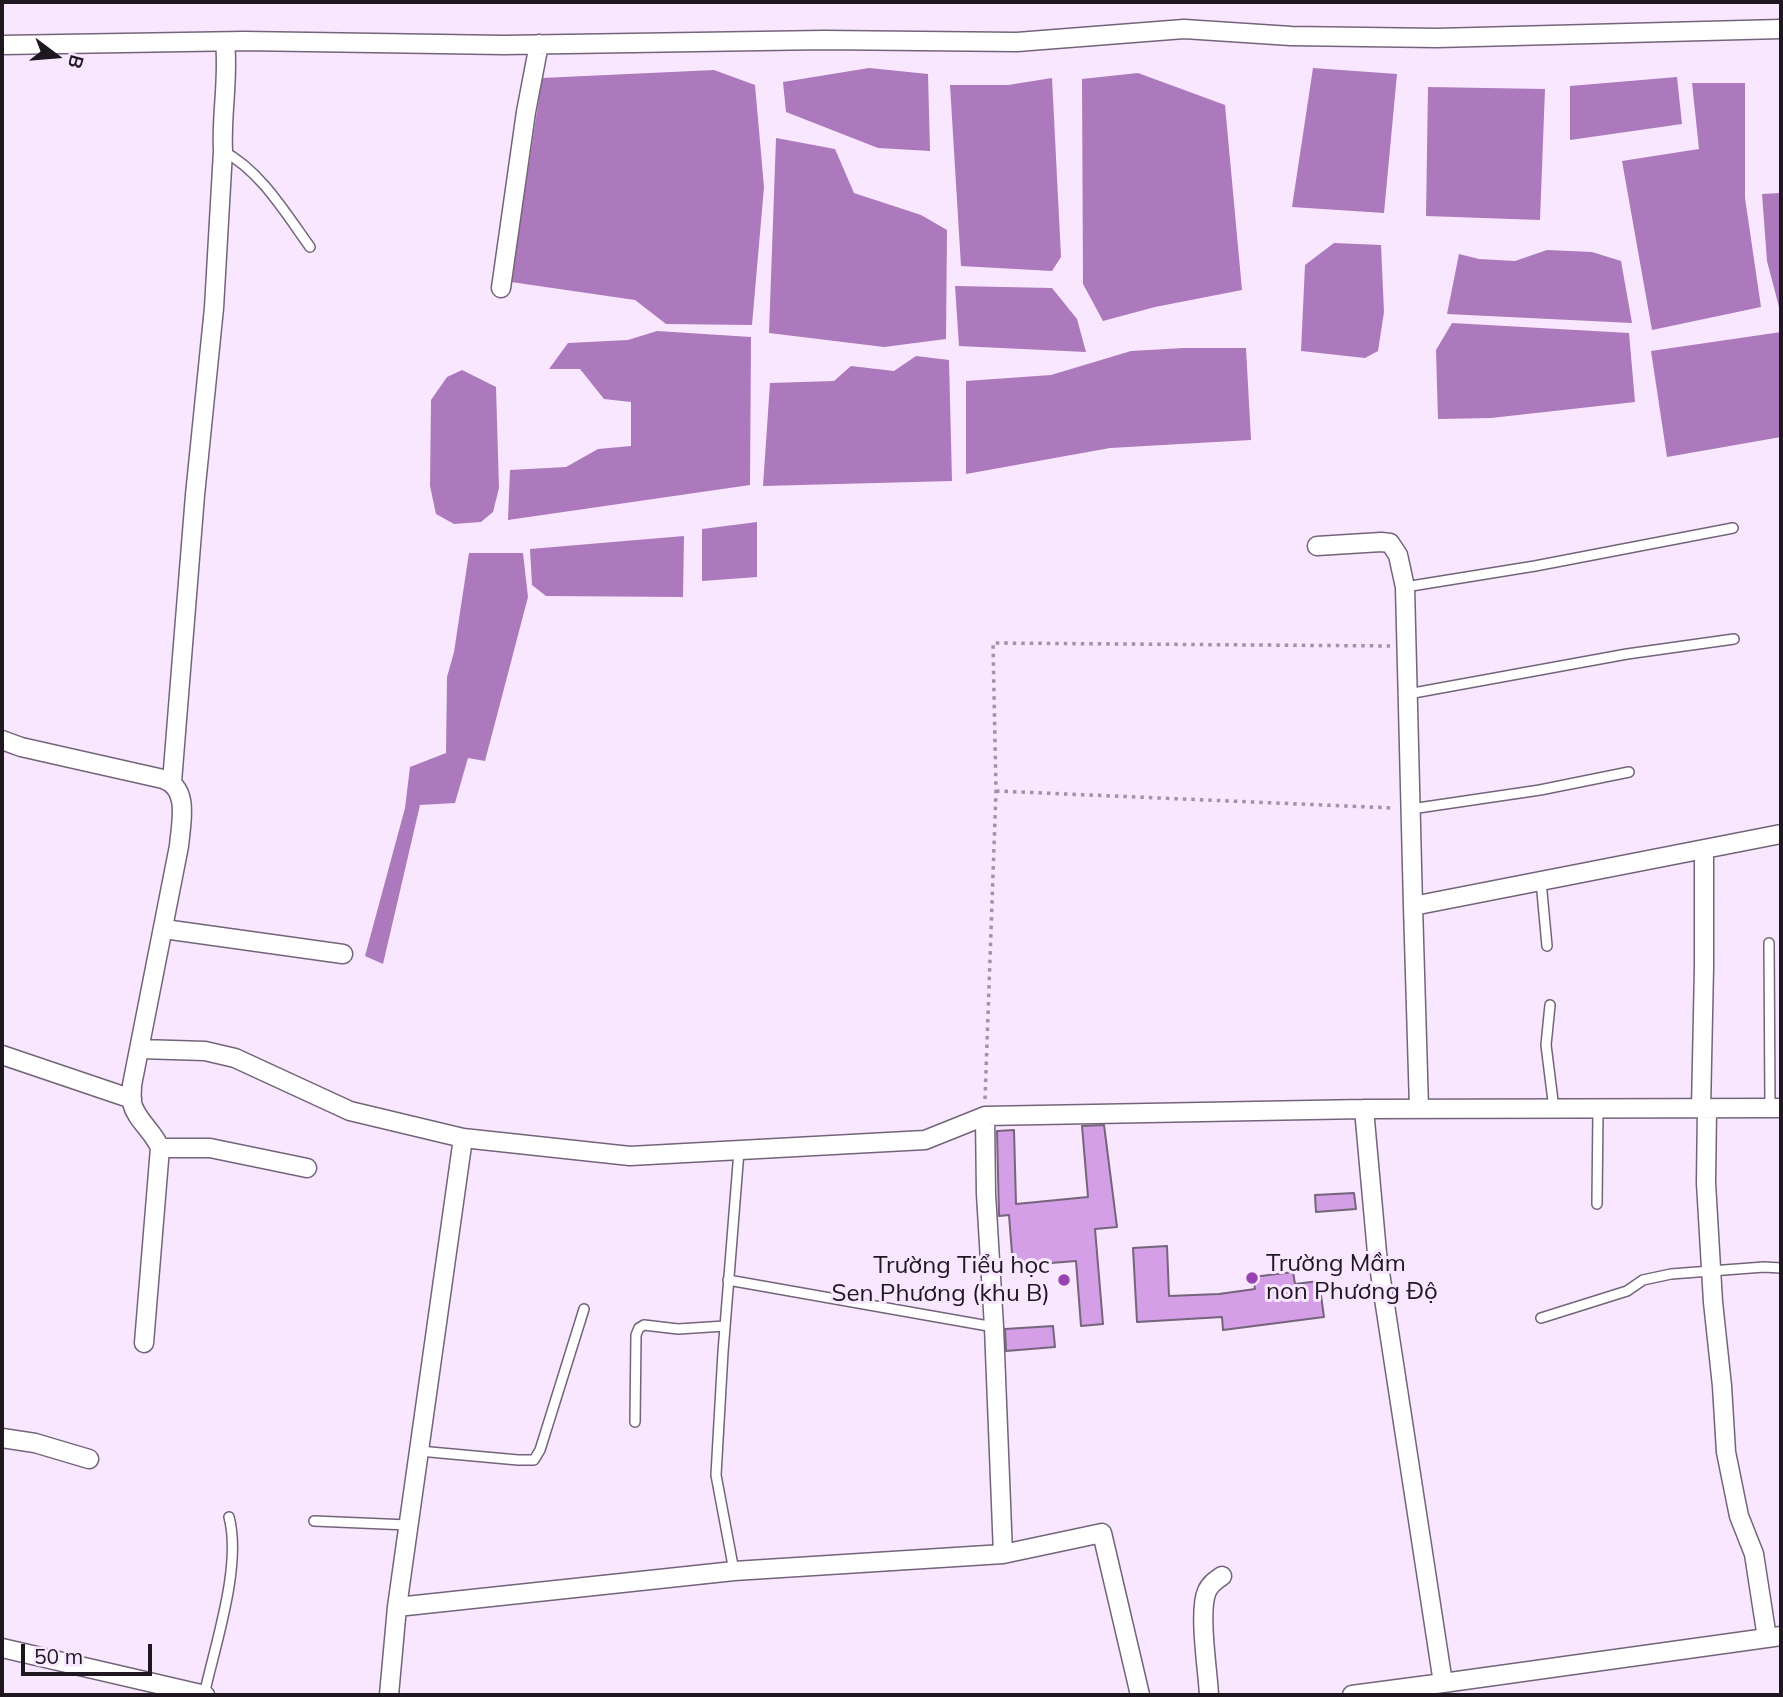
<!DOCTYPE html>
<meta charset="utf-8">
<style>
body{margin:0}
#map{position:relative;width:1783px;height:1697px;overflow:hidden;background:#f8e7ff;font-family:Mulish,sans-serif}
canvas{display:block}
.frame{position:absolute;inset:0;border:4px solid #1e1720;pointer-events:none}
.north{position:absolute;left:21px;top:21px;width:70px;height:70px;-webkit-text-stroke:5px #f8e7ff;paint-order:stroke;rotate:106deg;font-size:19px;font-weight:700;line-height:28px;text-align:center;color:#1e1720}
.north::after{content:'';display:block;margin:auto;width:24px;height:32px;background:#1e1720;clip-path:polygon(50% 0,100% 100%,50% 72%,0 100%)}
.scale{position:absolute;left:21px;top:1644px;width:131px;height:32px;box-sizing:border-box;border:4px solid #1e1720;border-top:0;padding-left:9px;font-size:21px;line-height:24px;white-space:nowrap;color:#1e1720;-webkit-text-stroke:5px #f8e7ff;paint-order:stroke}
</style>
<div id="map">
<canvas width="1783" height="1697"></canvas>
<div class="frame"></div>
<div class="north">B</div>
<div class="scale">50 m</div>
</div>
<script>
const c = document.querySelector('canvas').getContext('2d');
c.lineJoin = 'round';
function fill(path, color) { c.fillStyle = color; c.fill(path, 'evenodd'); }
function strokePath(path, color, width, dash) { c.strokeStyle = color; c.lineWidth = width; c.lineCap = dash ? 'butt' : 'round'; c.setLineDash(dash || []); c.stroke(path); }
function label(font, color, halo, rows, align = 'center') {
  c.font = font + ' Mulish,sans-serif'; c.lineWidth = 6; c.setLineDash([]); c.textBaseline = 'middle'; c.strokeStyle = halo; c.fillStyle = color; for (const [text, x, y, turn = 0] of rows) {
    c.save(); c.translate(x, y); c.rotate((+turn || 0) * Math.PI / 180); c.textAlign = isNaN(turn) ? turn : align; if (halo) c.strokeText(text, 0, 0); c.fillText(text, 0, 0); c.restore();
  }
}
const water = new Path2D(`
 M 869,68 L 928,74 L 930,151 L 878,148 L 786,112 L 783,82 Z
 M 1313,68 L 1397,74 L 1384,213 L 1292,207 Z
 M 714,70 L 755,85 L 764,187 L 752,325 L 666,324 L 635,300 L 511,282 L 542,78 Z
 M 1138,73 L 1225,105 L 1242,290 L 1155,307 L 1103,321 L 1083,284 L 1082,79 Z
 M 1677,77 L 1682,124 L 1570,140 L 1570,86 Z
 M 1052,78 L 1061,257 L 1052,271 L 961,266 L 950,85 L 1008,85 Z
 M 1692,83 L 1745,83 L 1745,198 L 1761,307 L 1652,330 L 1622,161 L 1699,149 Z
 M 1428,87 L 1545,89 L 1540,220 L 1426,216 Z
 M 776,138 L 835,149 L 854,193 L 921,215 L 947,230 L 946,339 L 884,347 L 769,333 Z
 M 1781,193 L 1781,306 L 1779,307 L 1767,261 L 1762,194 Z
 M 1334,243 L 1381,245 L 1384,312 L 1378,351 L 1365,358 L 1301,351 L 1305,265 Z
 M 1547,250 L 1592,252 L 1621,261 L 1632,323 L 1447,314 L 1459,254 L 1479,259 L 1515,261 Z
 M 955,286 L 1052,288 L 1077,319 L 1086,352 L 959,346 Z
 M 1452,323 L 1629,333 L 1635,402 L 1491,418 L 1438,419 L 1436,350 Z
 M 657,331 L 751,337 L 750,485 L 508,520 L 510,470 L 566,467 L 598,449 L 631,446 L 631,402 L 604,399 L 580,369 L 549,369 L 568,343 L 628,340 Z
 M 1781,332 L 1781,437 L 1667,457 L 1651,351 Z
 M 1184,348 L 1246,348 L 1251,440 L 1110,448 L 966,474 L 966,381 L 1051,375 L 1131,351 Z
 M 916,356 L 949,360 L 952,481 L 763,486 L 770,383 L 834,381 L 851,366 L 894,371 Z
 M 462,370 L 496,387 L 499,488 L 493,512 L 481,522 L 454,524 L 436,514 L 430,486 L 431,400 L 447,377 Z
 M 757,522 L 757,577 L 702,581 L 702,529 Z
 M 684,536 L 683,597 L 546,596 L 532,585 L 530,549 Z
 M 469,553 L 523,553 L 528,597 L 485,761 L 468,758 L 455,803 L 420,805 L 383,964 L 365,956 L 405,808 L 410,767 L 446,753 L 447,677 L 454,652 Z`);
const building = new Path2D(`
 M 1104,1125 L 1117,1227 L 1095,1229 L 1103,1324 L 1081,1326 L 1076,1261 L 1013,1266 L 1009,1215 L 999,1216 L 997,1131 L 1014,1130 L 1016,1204 L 1088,1197 L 1082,1126 Z
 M 1354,1193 L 1356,1209 L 1316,1212 L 1315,1195 Z
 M 1167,1246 L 1169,1296 L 1219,1294 L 1255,1289 L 1253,1277 L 1293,1272 L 1295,1284 L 1319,1281 L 1324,1317 L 1223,1330 L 1222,1317 L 1137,1322 L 1133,1248 Z
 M 1053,1326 L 1055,1347 L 1006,1351 L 1005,1329 Z`);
const path = new Path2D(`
 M 996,791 L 1393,808
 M 985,1099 L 996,791 L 993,643 L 1390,646`);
const lane = new Path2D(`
 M 223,151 C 261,171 286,214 310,247
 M 1405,587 L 1535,566 L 1733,528
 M 1408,694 L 1627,654 L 1734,639
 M 1411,809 L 1540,790 L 1629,772
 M 1541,881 L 1547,946
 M 1769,943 L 1770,1108
 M 1550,1005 L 1546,1045 L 1554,1109
 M 1597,1204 L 1598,1110
 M 728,1280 L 994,1327
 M 1541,1318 L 1627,1291 L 1643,1280 L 1671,1274 L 1764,1267 L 1781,1268
 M 635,1422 L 636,1335 L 639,1328 L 644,1325 L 678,1329 L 725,1326
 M 419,1451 L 518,1460 L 534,1460 L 540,1450 L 584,1309
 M 314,1521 L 408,1525
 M 734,1571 L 716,1475 L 723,1352 L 739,1151
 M 204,1695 C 215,1645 242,1566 229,1517`);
const street = new Path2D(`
 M 2,45 L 244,41 L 504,45 L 824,40 L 1017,42 L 1184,29 L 1291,36 L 1437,38 L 1781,29
 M 501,288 L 526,112 L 539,44
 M 1317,546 L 1381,542 L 1390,543 L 1398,555 L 1405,587 L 1413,906
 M 2,740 L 21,747 L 163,779 C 190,788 181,822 179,846 L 132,1085 C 132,1091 131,1098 132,1103 C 136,1120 154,1132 160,1148 L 144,1343
 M 172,782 L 195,495 L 214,308 L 223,151 C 221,114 229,79 225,42
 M 164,929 L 343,954
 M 140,1049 L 205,1051 L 235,1058 L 350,1111 L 463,1138
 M 2,1055 L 132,1099
 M 1419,1108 L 1413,906 L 1781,834
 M 1364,1109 L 1377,1253 L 1443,1683 L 1781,1636
 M 1701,1109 L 1704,967 L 1704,850
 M 1707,1109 L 1706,1183 L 1713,1302 L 1722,1386 L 1726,1452 L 1739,1516 L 1754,1554 L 1767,1638
 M 985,1116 L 986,1194 L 994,1327 L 1003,1554
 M 160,1148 L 210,1148 L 307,1168
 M 2,1438 L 35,1443 L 89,1459
 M 397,1607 L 734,1571 L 1003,1554 L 1102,1533 L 1140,1695
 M 2,1648 L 205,1695
 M 389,1695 L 397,1607 L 463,1138 L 630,1156 L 925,1140 L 985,1116 L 1364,1109 L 1781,1108
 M 1209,1695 C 1208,1672 1198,1611 1207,1591 C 1210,1584 1216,1580 1222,1576
 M 1352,1695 L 1443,1683`);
const markers = [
 [1252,1278,7,"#9642b0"],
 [1064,1280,7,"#9642b0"]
];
const poiNames = [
 ["Trường Mầm",1266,1264],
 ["non Phương Độ",1266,1292],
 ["Trường Tiểu học",1050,1266,"right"],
 ["Sen Phương (khu B)",1050,1294,"right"]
];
fill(water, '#ac79bd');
fill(building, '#d49fe6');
strokePath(building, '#74657a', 2);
strokePath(lane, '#736479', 12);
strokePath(street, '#736479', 21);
strokePath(path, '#a093a5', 3.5, [3.5, 5]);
strokePath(lane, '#fff', 9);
strokePath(street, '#fff', 18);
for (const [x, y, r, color] of markers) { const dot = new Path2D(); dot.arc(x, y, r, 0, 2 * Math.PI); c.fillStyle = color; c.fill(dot); strokePath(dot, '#f8e7ff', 2.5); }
label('24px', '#1e1720', '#f8e7ff', poiNames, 'left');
</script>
